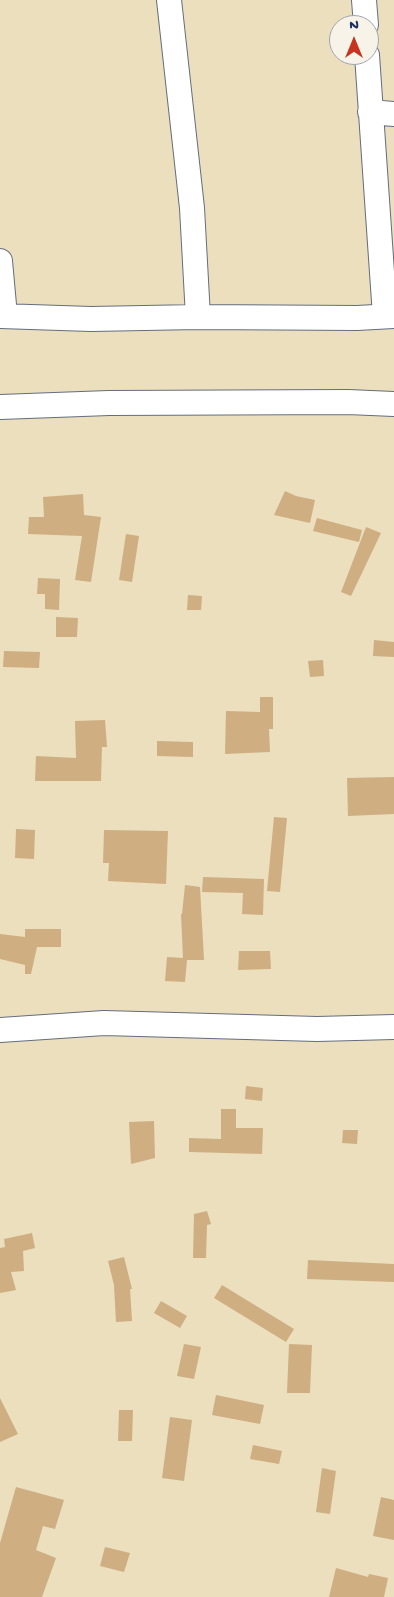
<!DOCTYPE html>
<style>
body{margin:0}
#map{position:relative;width:394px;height:1597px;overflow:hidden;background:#ebdfbd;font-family:"Gochi Hand",sans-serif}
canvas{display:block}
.north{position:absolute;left:329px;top:15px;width:50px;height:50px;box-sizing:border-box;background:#f7f3e8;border:1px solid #9fa5b1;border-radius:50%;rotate:0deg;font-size:14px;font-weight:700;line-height:20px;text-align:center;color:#1b2f5e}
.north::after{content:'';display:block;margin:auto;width:18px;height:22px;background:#c8321e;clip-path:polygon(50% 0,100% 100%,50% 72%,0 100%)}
</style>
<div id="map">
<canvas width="394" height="1597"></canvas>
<div class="north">N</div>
</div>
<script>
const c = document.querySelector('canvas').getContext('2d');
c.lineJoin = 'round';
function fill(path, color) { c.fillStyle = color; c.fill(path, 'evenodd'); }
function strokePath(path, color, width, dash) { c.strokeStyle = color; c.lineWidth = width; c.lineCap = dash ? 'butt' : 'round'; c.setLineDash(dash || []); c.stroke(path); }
const building = new Path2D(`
 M 285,491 L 296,496 L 315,500 L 310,523 L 274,515 Z
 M 83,494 L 84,515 L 101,517 L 91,582 L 75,580 L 82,536 L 28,534 L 29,517 L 44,517 L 43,497 Z
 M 317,518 L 362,530 L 359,542 L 313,531 Z
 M 366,527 L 381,533 L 351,596 L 341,592 Z
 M 126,534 L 139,536 L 132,582 L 119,580 Z
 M 38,578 L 60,579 L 59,610 L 45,609 L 45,594 L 37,594 Z
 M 188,595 L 202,596 L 201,610 L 187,610 Z
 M 56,617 L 78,618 L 77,637 L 56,637 Z
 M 374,640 L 394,642 L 394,657 L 373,656 Z
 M 4,651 L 40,652 L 39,668 L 3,667 Z
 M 323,660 L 324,676 L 310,677 L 308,661 Z
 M 260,697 L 273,697 L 273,729 L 269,729 L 270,752 L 225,754 L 226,711 L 260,712 Z
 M 105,720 L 107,747 L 102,747 L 101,781 L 35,781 L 36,756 L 76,758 L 75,721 Z
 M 157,741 L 193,742 L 193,757 L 157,756 Z
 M 394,777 L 394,814 L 348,816 L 347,778 Z
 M 274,817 L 287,818 L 280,892 L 267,891 Z
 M 16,829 L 35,830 L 34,859 L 15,858 Z
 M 104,830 L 168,831 L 166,884 L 108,881 L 109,863 L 103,863 Z
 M 203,877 L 264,879 L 263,915 L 242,914 L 243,893 L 202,892 Z
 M 185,885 L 200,887 L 204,960 L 187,960 L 185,982 L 165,981 L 167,957 L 183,958 L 181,914 L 182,914 Z
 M 25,929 L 61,929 L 61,947 L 37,947 L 31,974 L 25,974 L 25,965 L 0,959 L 0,934 L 25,937 Z
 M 239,951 L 270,951 L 271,969 L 238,970 Z
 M 246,1086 L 263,1088 L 262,1101 L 245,1099 Z
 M 221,1109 L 236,1109 L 236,1128 L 263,1128 L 262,1154 L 189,1152 L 189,1138 L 221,1139 Z
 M 154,1121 L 155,1158 L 131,1164 L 129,1122 Z
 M 343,1130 L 358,1130 L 357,1144 L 342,1143 Z
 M 207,1211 L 211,1224 L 207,1225 L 206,1258 L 193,1258 L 194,1214 Z
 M 32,1233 L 35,1248 L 23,1251 L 24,1271 L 11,1272 L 16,1290 L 0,1293 L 0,1248 L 5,1247 L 4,1239 Z
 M 124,1257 L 132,1289 L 130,1289 L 132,1321 L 116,1322 L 114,1285 L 108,1261 Z
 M 308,1260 L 394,1264 L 394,1282 L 307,1279 Z
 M 222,1285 L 294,1329 L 286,1342 L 214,1298 Z
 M 161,1301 L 187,1316 L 180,1328 L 154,1313 Z
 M 184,1344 L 201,1347 L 194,1379 L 177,1376 Z
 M 289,1344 L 312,1345 L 310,1393 L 287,1393 Z
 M 216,1395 L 264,1405 L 260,1424 L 212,1415 Z
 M 0,1398 L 18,1434 L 0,1442 Z
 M 119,1410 L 133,1410 L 132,1441 L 118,1441 Z
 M 170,1417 L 192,1420 L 184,1481 L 162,1478 Z
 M 253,1445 L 282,1451 L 279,1464 L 250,1459 Z
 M 322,1468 L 336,1471 L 330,1514 L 316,1512 Z
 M 16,1487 L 64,1500 L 55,1529 L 43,1526 L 36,1550 L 56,1558 L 42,1597 L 0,1597 L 0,1543 Z
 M 381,1497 L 394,1500 L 394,1540 L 373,1536 Z
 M 105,1547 L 130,1553 L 124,1572 L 100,1566 Z
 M 336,1568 L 368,1577 L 369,1574 L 388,1578 L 384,1597 L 329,1597 Z`);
const minor = new Path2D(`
 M 169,0 L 192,208 L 198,317
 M 364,0 L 366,25
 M 367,55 L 385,316
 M 370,112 L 394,114
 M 0,261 L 5,316
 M 0,316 L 91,319 L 198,317 L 357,318 L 394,316
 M 0,407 L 109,403 L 348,402 L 394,404
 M 0,1030 L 104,1023 L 317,1029 L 394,1027`);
fill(building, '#cfae82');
strokePath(minor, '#646d7f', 26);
strokePath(minor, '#fff', 24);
</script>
